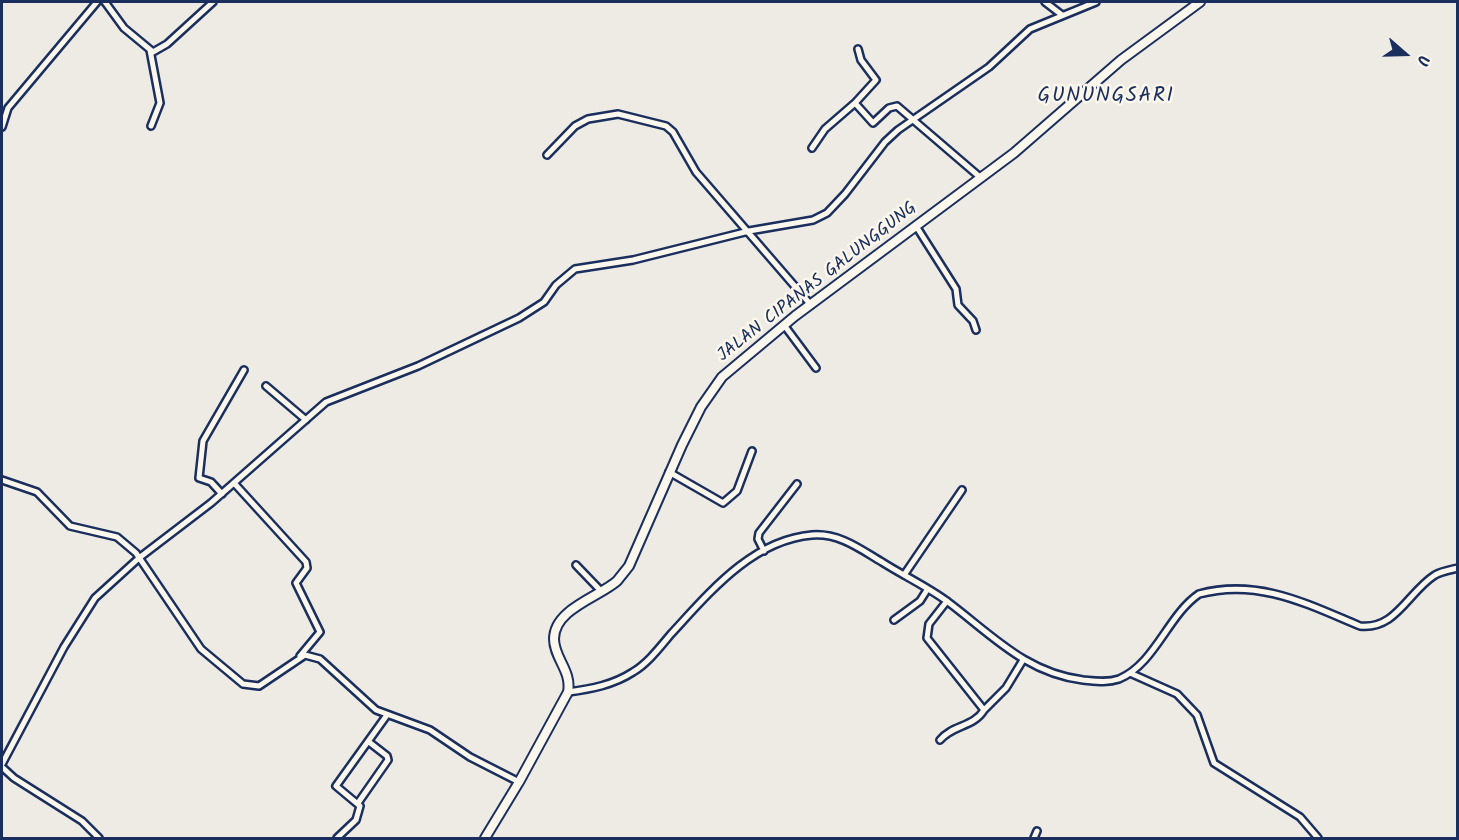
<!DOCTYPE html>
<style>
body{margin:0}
#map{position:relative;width:1459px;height:840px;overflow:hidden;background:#eeebe4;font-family:Kalam,sans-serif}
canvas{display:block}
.frame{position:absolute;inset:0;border:3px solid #1b2f5e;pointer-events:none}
.north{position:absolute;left:1375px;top:24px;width:60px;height:60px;-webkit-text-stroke:4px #fbf7ec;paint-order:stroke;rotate:110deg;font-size:16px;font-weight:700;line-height:24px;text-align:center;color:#1b2f5e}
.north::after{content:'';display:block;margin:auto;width:21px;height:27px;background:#1b2f5e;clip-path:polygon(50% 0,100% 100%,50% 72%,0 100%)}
</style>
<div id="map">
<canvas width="1459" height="840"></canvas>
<div class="frame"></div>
<div class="north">U</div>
</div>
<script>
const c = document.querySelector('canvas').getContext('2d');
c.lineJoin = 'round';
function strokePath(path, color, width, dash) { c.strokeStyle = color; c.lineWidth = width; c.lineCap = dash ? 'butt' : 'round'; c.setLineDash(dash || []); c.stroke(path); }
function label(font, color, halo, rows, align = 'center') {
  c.font = font + ' Kalam,sans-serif'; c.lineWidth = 5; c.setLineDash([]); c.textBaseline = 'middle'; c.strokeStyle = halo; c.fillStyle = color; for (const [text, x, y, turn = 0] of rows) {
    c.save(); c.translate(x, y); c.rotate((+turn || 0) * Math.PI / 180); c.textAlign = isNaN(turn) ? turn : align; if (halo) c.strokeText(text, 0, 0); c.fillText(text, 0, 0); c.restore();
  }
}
const street = new Path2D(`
 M 105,2 L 124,28 L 153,52 L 167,44 L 213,2
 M 1045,2 L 1062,15
 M 150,50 L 160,103 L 151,126
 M 855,103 L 876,80 L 861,60 L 858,49
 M 2,127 L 8,108 L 97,2
 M 812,148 L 825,129 L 855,103 L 873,123 L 889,108 L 897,106 L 981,178
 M 547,155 L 575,126 L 588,119 L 618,114 L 666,126 L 673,132 L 696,172 L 811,305
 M 916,226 L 956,289 L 958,305 L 973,321 L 976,330
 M 784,325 L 816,368
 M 266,386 L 306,420
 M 669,472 L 723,503 L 737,491 L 752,451
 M 2,480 L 37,492 L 70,526 L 117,537 L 136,553 L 201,649 L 243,684 L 259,686 L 305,655 L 320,659 L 376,710 L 430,730 L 470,757 L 519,782
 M 234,483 L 306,562 L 307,568 L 296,583 L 320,632 L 300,656
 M 222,494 L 211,482 L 199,478 L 203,441 L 244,370
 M 764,551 L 758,539 L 759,533 L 797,484
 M 576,565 L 601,591
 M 904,575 L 962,490
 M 894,620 L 920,601 L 927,590
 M 1130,673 L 1177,694 L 1197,715 L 1214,763 L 1300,817 L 1318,838
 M 568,692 C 591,689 613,685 633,672 C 648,663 660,647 671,634 C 709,593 752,540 812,535 C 840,533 860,549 882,562 C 904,576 928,587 948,602 C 992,635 1026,673 1083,680 C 1095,681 1107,683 1119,679 C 1155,664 1168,615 1199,594 C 1258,578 1307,604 1360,626 C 1396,630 1408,592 1435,575 C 1442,571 1450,570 1458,568
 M 984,710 L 1006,688 L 1023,660
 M 940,740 C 952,725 974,727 984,710 L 927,638 L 929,624 L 947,601
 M 2,764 L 64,647 L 95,598 L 139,558 L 211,503 L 326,402 L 418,366 L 519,318 L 544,302 L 556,285 L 575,269 L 633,260 L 749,231 L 813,220 L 827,213 L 845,194 L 885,142 L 898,130 L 989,67 L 1030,29 L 1096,2
 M 2,767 L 14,778 L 82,821 L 99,838
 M 358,803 L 388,760 L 387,756 L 369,742
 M 337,838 L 356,820 L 360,806 L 336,786 L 387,715
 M 1034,838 L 1037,831`);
const secondary = new Path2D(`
 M 485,838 L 519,782 L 568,692 C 572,671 554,658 554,639 C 554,609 599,597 617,581 C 621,576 625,571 629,566 L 682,445 L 701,407 L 722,377 L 795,316 L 1014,153 L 1121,60 L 1200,2`);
const streetNames = [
 ["JALAN CIPANAS GALUNGGUNG",818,283,-38]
];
const quarterNames = [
 ["GUNUNGSARI",1106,97]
];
strokePath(street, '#1b2f5e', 10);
strokePath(secondary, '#1b2f5e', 12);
strokePath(street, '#fbf7ec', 5);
strokePath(secondary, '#fbf7ec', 8);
label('18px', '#1b2f5e', '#fbf7ec', streetNames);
c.letterSpacing = '1.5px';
label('21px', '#1b2f5e', '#fbf7ec', quarterNames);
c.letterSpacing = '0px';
</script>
